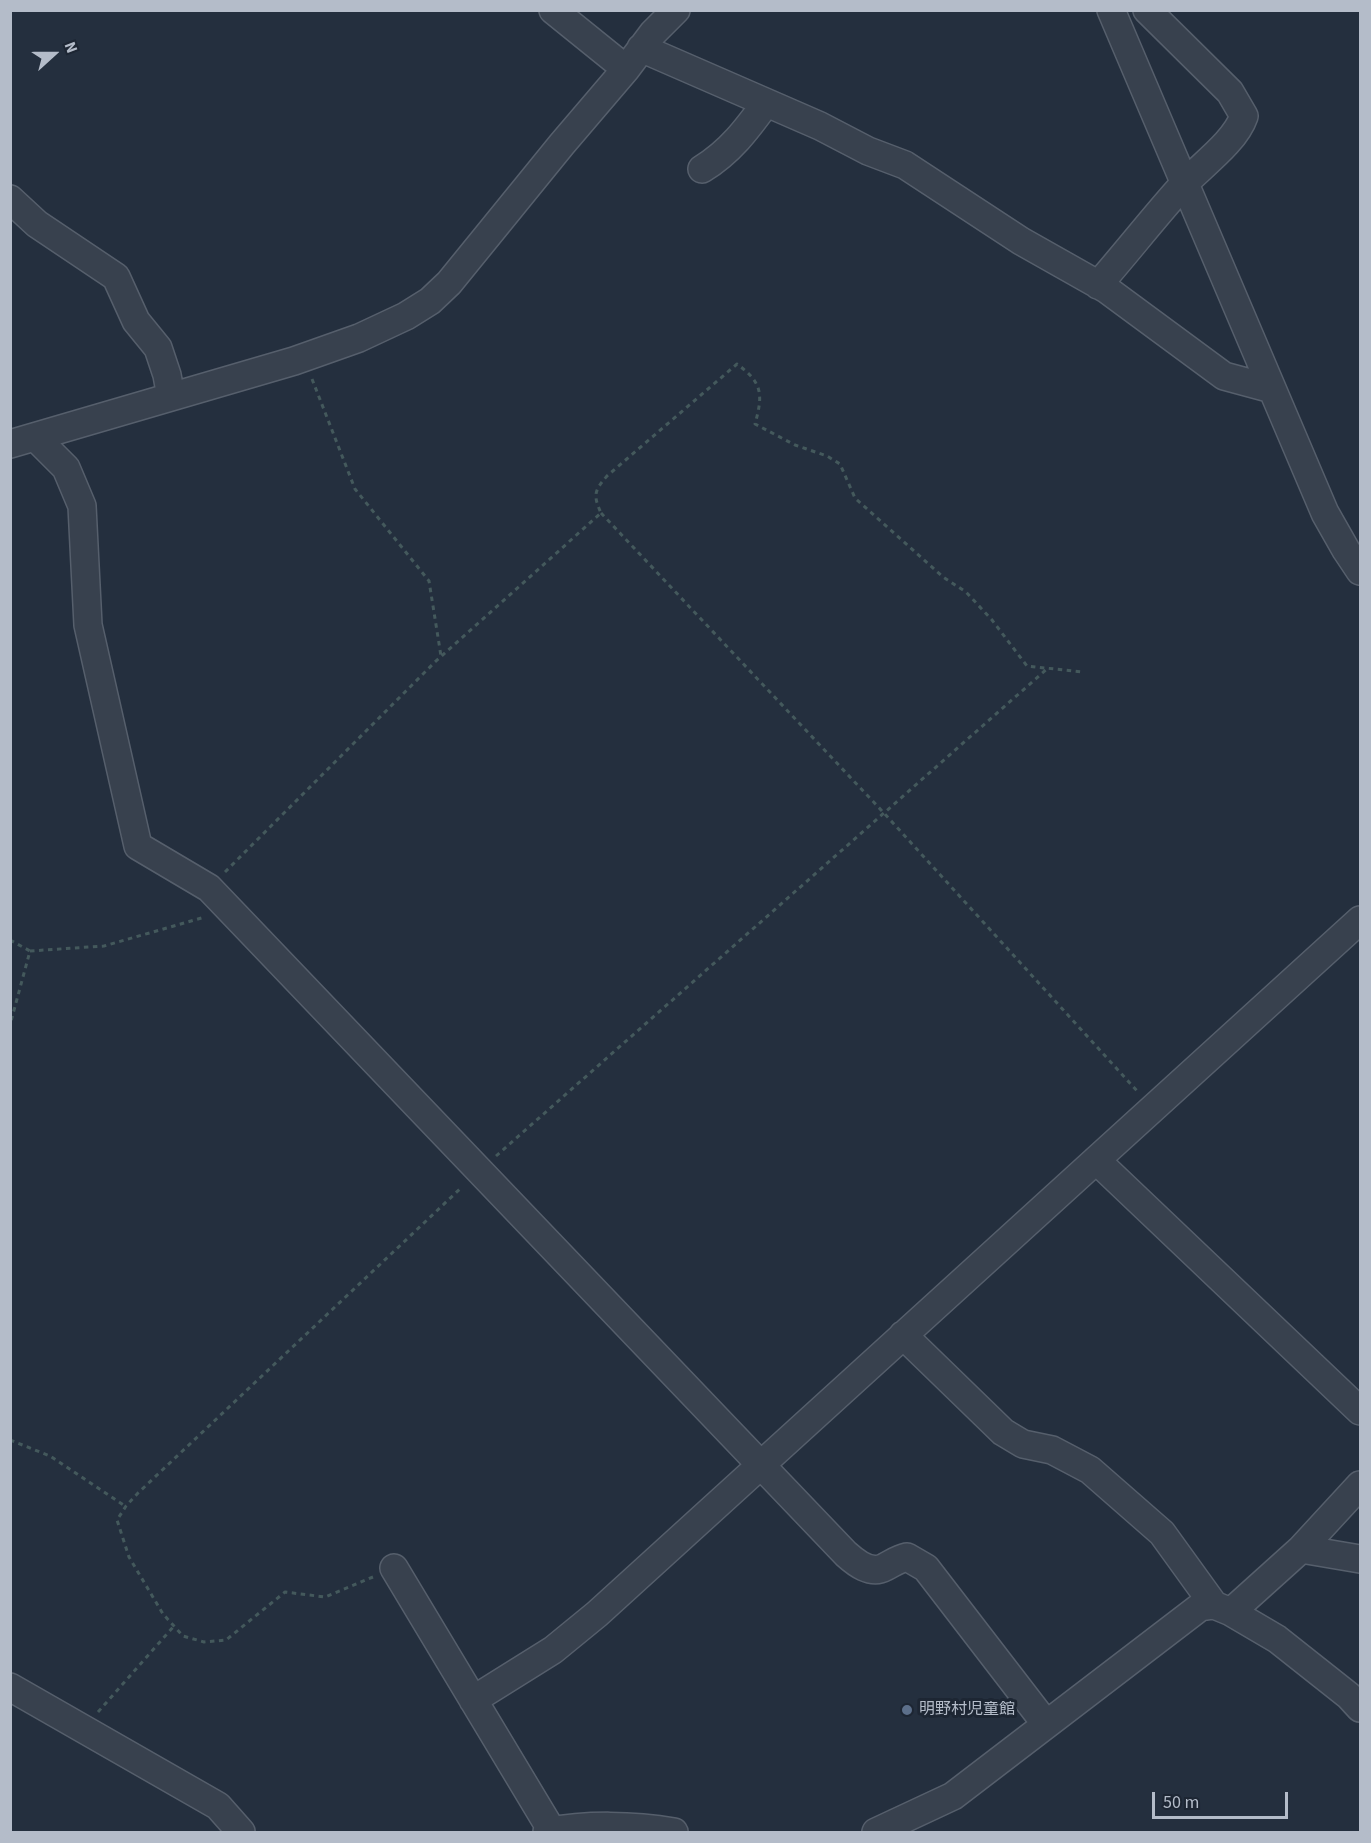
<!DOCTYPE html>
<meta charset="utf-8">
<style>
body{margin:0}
#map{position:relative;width:1371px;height:1843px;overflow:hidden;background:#242f3e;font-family:"Source Sans 3",sans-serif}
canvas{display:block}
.frame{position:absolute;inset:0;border:12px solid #b4bcc9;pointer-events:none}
.north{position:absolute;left:24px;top:24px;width:60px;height:60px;-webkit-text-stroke:4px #1d2633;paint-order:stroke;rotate:69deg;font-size:16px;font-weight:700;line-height:24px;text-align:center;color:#b4bcc9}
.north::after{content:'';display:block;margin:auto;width:21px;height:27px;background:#b4bcc9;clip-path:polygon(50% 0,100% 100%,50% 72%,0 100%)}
.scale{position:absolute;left:1152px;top:1792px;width:136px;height:27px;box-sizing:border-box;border:3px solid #b4bcc9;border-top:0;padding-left:8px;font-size:18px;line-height:21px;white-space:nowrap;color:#b4bcc9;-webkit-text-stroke:4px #1d2633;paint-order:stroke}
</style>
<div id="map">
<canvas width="1371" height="1843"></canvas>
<div class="frame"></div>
<div class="north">N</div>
<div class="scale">50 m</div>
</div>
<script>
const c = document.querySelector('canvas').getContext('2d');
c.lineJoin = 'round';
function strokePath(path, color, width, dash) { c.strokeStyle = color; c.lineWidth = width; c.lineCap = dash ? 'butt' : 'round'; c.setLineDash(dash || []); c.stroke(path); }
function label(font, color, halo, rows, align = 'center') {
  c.font = font + ' "Source Sans 3","Noto Sans JP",sans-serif'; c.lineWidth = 6; c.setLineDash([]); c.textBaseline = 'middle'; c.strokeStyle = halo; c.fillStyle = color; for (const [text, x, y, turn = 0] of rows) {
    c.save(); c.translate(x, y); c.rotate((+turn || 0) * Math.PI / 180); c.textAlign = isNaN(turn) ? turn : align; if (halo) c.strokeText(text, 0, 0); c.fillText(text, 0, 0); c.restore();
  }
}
const path = new Path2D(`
 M 312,379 L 355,489 L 429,581 L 441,656
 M 601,513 L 883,812 L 1138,1092
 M 225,872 L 435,662 L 601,513 C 593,495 594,491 607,476 L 737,364 C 763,383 763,395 755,424 L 795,445 L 827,456 L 840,464 L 855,498 L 943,577 L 966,592 L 992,620 L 1027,666 L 1082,672
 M 10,940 L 30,951 L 10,1025
 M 30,951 L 104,946 L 205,917
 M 496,1156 L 1048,668
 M 10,1440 L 50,1456 L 125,1506
 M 373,1577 L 325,1597 L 285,1592 L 226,1640 L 204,1642 L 183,1636 L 163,1614 L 129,1557 L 117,1520 L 126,1506 L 138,1493 L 462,1187
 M 98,1712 L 174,1626`);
const minor = new Path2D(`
 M 553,10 L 626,69
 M 1111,10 L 1325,513 L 1346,550 L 1360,571
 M 641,48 L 820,126 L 868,151 L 905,165 L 1021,241 L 1106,289 L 1224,376 L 1272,389
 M 702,169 C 730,152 747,129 766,103
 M 10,199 L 37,224 L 116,277 L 136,321 L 158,348 L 167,375 L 171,397
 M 1098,285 C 1127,252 1154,217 1183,185 C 1202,165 1235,142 1244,116 L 1230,92 L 1147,10
 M 35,437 L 66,468 L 82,506 L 88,625 L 138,846 L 209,888 L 846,1554 C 856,1563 871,1575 885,1567 C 893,1563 898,1559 907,1557 L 926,1568 L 1046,1724
 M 10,444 L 294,361 L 359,338 L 406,316 L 430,301 L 449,283 L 562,144 L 626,69 L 653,33 L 676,10
 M 1096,1160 L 1360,1411
 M 903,1335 L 1003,1432 L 1023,1444 L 1052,1450 L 1090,1470 L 1162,1533 L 1214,1605
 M 1301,1549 L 1360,1485
 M 394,1568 L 552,1831
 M 1231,1612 L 1301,1549 L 1360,1559
 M 10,1687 L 218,1806 L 241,1832
 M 473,1700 L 553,1650 L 597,1614 L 1360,920
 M 547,1832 C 586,1824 634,1825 674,1832
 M 876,1832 L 953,1796 L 1200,1607 L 1214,1605 L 1231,1612 L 1277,1639 L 1349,1696 L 1360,1708`);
const markers = [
 [907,1710,6,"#5c6f8a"]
];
const poiNames = [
 ["明野村児童館",919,1710]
];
strokePath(minor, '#565f6c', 30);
strokePath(path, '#44595c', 3, [4.5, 4.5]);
strokePath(minor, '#38414e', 27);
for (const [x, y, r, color] of markers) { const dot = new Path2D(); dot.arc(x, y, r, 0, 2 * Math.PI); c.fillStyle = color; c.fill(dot); strokePath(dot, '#1d2633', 2); }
label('16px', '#b4bcc9', '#1d2633', poiNames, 'left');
</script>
